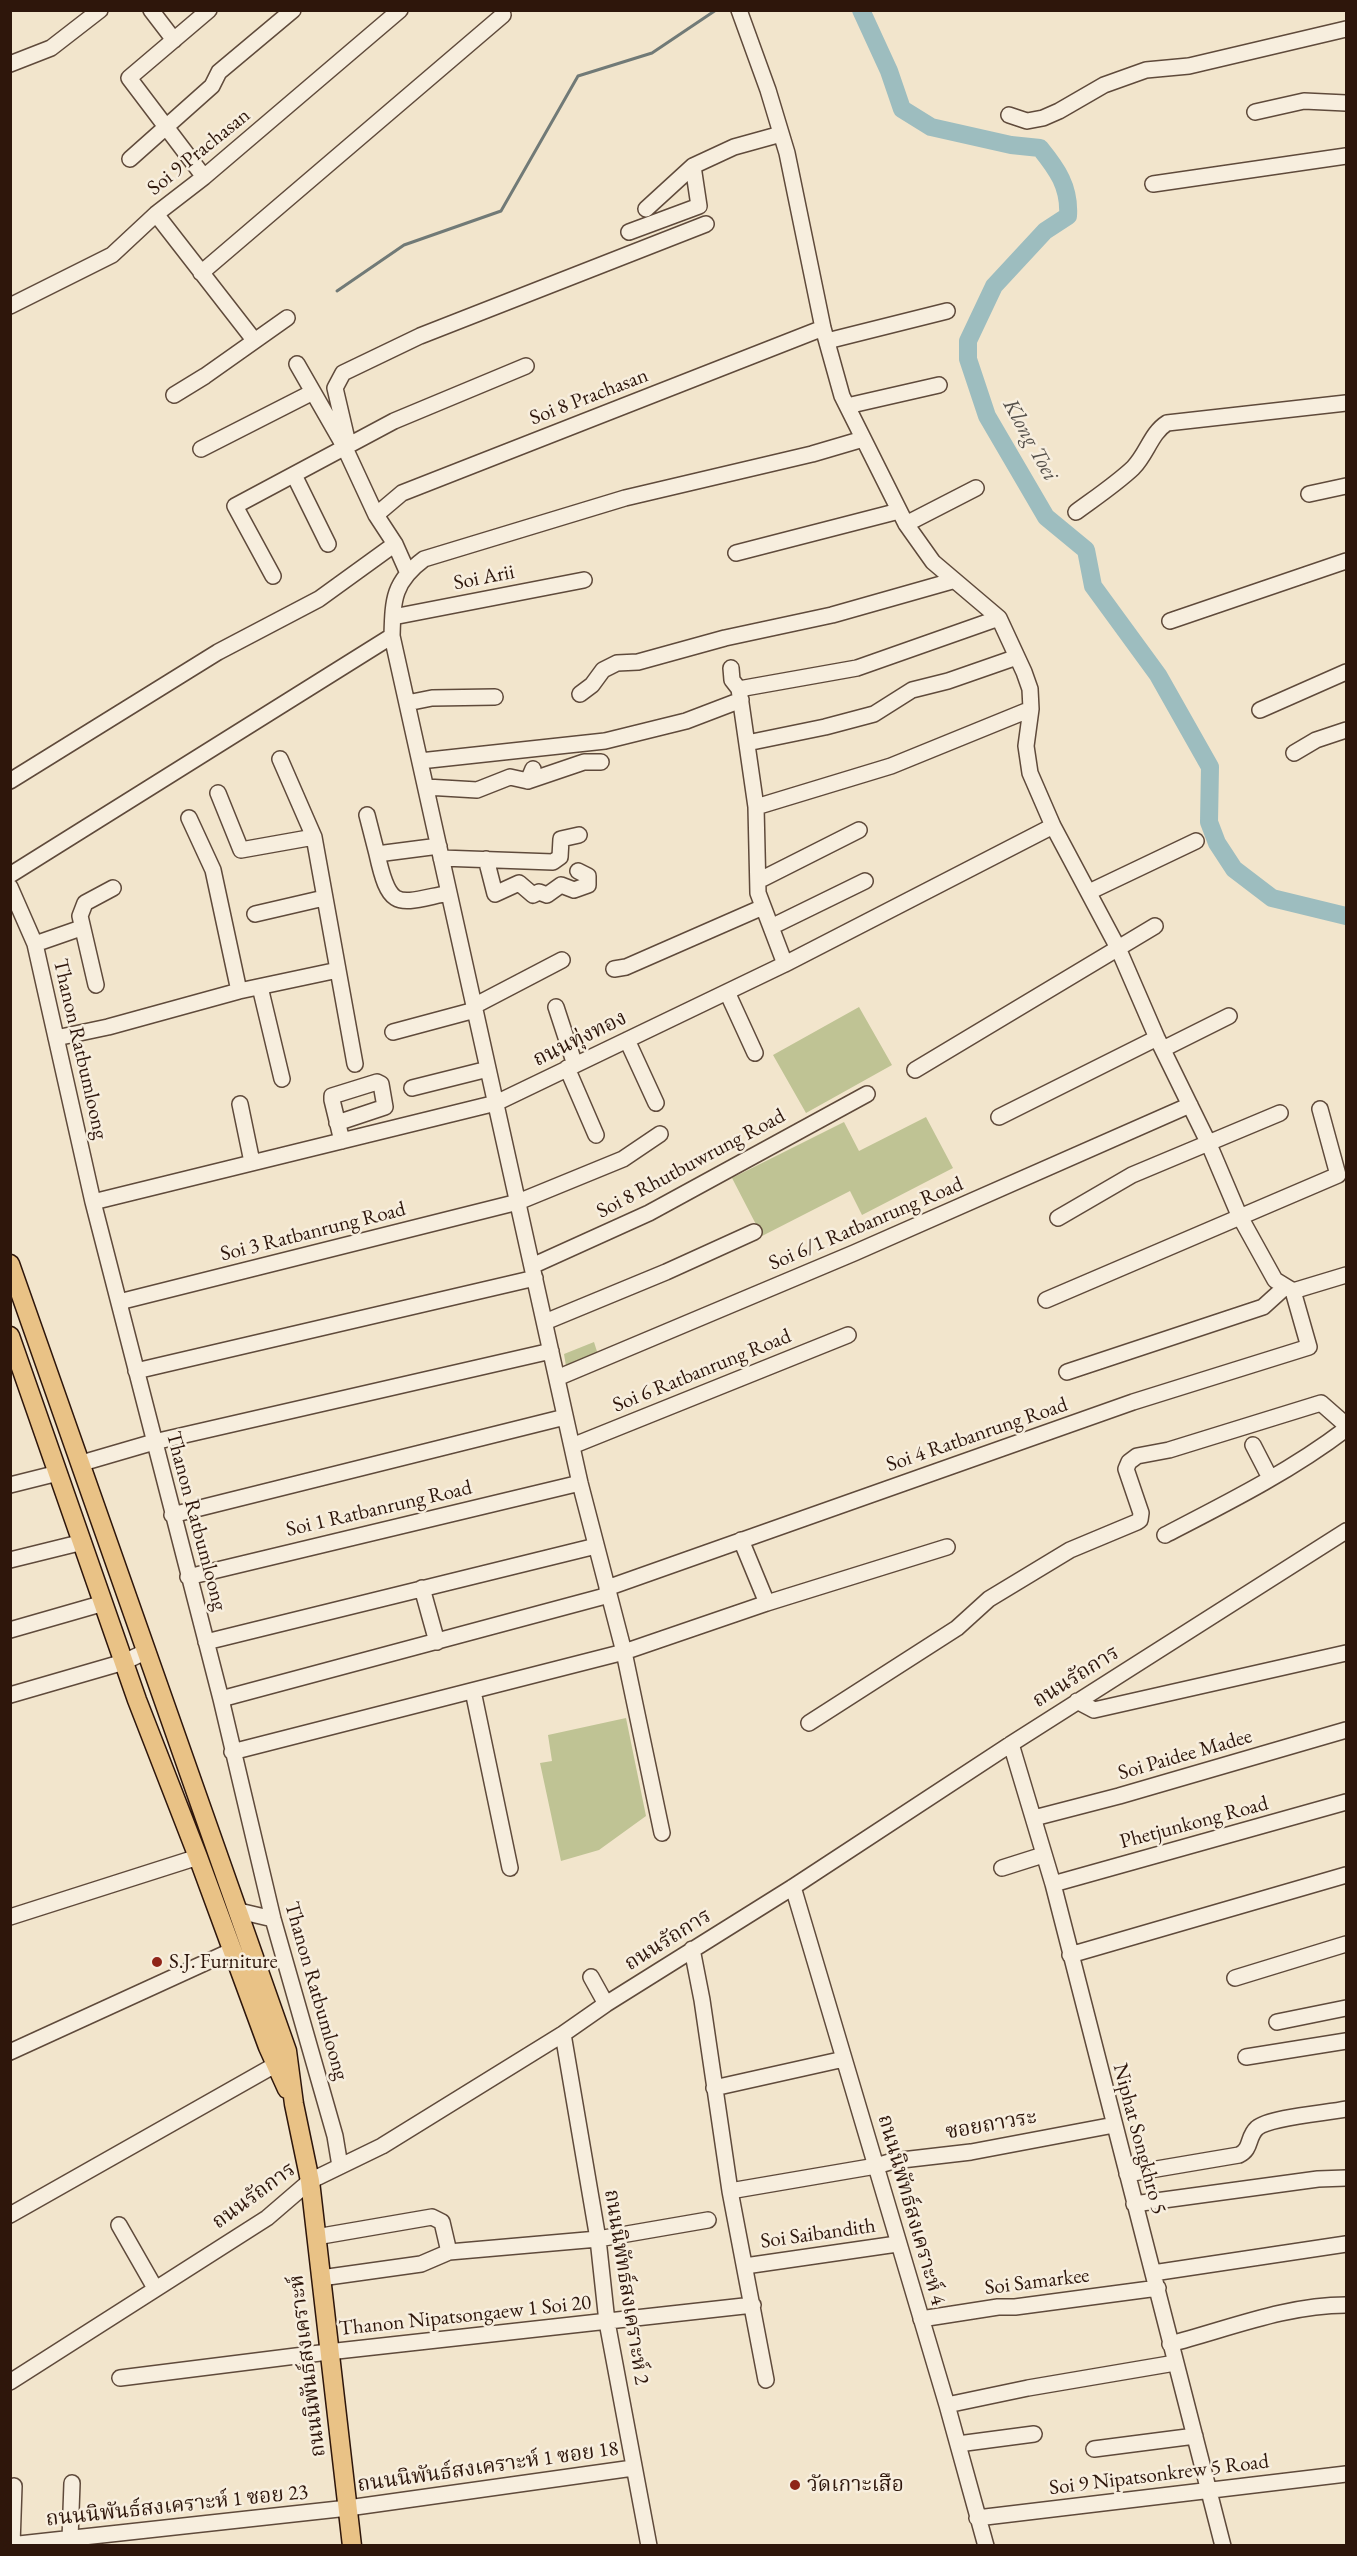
<!DOCTYPE html>
<meta charset="utf-8">
<style>
body{margin:0}
#map{position:relative;width:1357px;height:2556px;overflow:hidden;background:#f2e5cc;font-family:"EB Garamond",serif}
canvas{display:block}
.frame{position:absolute;inset:0;border:12px solid #2e160b;pointer-events:none}
</style>
<div id="map">
<canvas width="1357" height="2556"></canvas>
<div class="frame"></div>
</div>
<script>
const c = document.querySelector('canvas').getContext('2d');
c.lineJoin = 'round';
function fill(path, color) { c.fillStyle = color; c.fill(path, 'evenodd'); }
function strokePath(path, color, width, dash) { c.strokeStyle = color; c.lineWidth = width; c.lineCap = dash ? 'butt' : 'round'; c.setLineDash(dash || []); c.stroke(path); }
function label(font, color, halo, rows, align = 'center') {
  c.font = font + ' "EB Garamond","Noto Serif Thai",serif'; c.lineWidth = 5; c.setLineDash([]); c.textBaseline = 'middle'; c.strokeStyle = halo; c.fillStyle = color; for (const [text, x, y, turn = 0] of rows) {
    c.save(); c.translate(x, y); c.rotate((+turn || 0) * Math.PI / 180); c.textAlign = isNaN(turn) ? turn : align; if (halo) c.strokeText(text, 0, 0); c.fillText(text, 0, 0); c.restore();
  }
}
const green = new Path2D(`
 M 859,1007 L 892,1065 L 806,1113 L 773,1055 Z
 M 926,1117 L 953,1168 L 862,1215 L 850,1191 L 762,1236 L 732,1178 L 844,1122 L 859,1151 Z
 M 594,1342 L 599,1358 L 567,1372 L 564,1354 Z
 M 626,1718 L 646,1816 L 599,1850 L 561,1861 L 540,1763 L 552,1761 L 548,1735 Z`);
const stream = new Path2D(`
 M 337,291 L 404,245 L 501,211 L 578,76 L 652,53 L 716,10`);
const river = new Path2D(`
 M 861,10 L 889,71 L 902,109 L 931,127 L 1011,145 L 1040,148 C 1057,169 1070,187 1068,216 L 1045,231 L 994,286 L 968,341 L 968,359 L 987,416 L 1046,517 L 1086,550 L 1093,586 L 1158,675 L 1210,767 L 1209,822 L 1217,843 L 1234,869 L 1272,898 L 1346,916`);
const minor = new Path2D(`
 M 151,10 L 174,40
 M 739,10 L 768,90 L 787,153 L 823,328 L 842,396 L 906,524 L 933,562 L 999,618 L 1024,672 L 1030,689 L 1031,709 L 1026,746 L 1030,773 L 1053,826 L 1118,948 L 1157,1038 L 1208,1142 L 1239,1215 L 1275,1280 L 1293,1291 L 1346,1275
 M 10,64 L 51,48 L 100,10
 M 1255,112 L 1304,101 L 1346,103
 M 1009,115 L 1027,121 L 1043,118 L 1059,111 L 1104,85 L 1146,70 L 1189,66 L 1346,29
 M 130,159 L 212,86 L 219,72 L 293,10
 M 204,177 L 129,78 L 209,10
 M 1153,184 L 1346,156
 M 646,209 L 693,166 L 734,147 L 781,134
 M 156,214 L 254,340
 M 629,232 L 699,206 L 693,166
 M 201,273 L 503,15
 M 10,306 L 112,255 L 156,214 L 204,177 L 400,10
 M 827,341 L 947,311
 M 297,364 L 344,446 L 376,515 L 395,544 L 407,571
 M 174,395 L 205,376 L 287,318
 M 847,406 L 939,385
 M 344,446 L 346,435 L 335,388 L 343,373 L 420,336 L 706,224
 M 201,449 L 313,392
 M 294,475 L 328,544
 M 1309,494 L 1346,486
 M 1076,512 C 1095,498 1116,484 1133,468 C 1147,454 1151,433 1167,423 L 1346,403
 M 376,515 L 402,493 L 823,328
 M 906,524 L 976,488
 M 736,553 L 899,511
 M 273,576 L 235,506 L 394,421 L 526,366
 M 393,617 L 584,580
 M 1170,621 L 1346,561
 M 731,668 L 732,680 L 739,689 L 756,807 L 758,893 L 785,964
 M 739,689 L 857,668 L 999,618
 M 580,694 L 592,685 L 603,670 L 617,663 L 638,662 L 725,638 L 832,615 L 952,581
 M 407,703 L 432,698 L 495,697
 M 1260,710 L 1346,672
 M 747,743 L 825,727 L 874,714 L 912,690 L 948,681 L 1017,657
 M 1294,753 L 1316,740 L 1346,730
 M 280,759 L 314,837 L 355,1064
 M 420,761 L 605,741 L 686,721 L 741,700
 M 533,769 L 528,781 L 584,762 L 601,762
 M 10,781 L 218,652 L 319,599 L 395,544
 M 426,787 L 477,790 L 510,777 L 528,781
 M 218,793 L 241,850 L 314,837
 M 756,807 L 891,766 L 1031,709
 M 367,815 L 377,854
 M 189,818 L 213,870 L 239,991
 M 439,846 L 377,854 C 390,913 398,903 449,893
 M 441,858 L 553,862 L 560,857 L 561,839 L 579,835
 M 486,859 L 495,894 L 519,883 L 533,895 L 539,892 L 547,895 L 561,885 L 574,890 L 588,885 L 588,876 L 578,871
 M 10,875 L 392,636
 M 758,881 L 859,830
 M 10,887 L 35,944 L 93,1202 L 221,1699 L 273,1919 L 335,2136 L 340,2166
 M 1089,892 L 1196,841
 M 255,914 L 324,898
 M 771,927 L 865,881
 M 35,944 L 81,928
 M 614,969 L 626,967 L 763,907
 M 96,985 L 80,916 L 85,903 L 113,888
 M 260,987 L 282,1079
 M 727,992 L 755,1053
 M 474,1006 L 562,960
 M 556,1007 L 575,1065
 M 393,1032 L 475,1010
 M 56,1038 L 108,1027 L 239,991 L 338,970
 M 627,1040 L 656,1103
 M 1163,1049 L 1229,1016
 M 567,1068 L 596,1135
 M 915,1070 L 1155,926
 M 412,1088 L 488,1069
 M 240,1104 L 252,1162
 M 999,1117 L 1157,1038
 M 337,1123 L 385,1107 L 381,1084 L 377,1082 L 332,1096 L 332,1100 L 342,1141
 M 93,1202 L 496,1103 L 785,964 L 1053,826
 M 1058,1218 L 1132,1175 L 1280,1113
 M 532,1266 L 649,1213 L 867,1094
 M 1046,1300 L 1338,1175 L 1320,1109
 M 119,1302 L 518,1202 L 623,1159 L 660,1134
 M 545,1322 L 666,1272 L 754,1232
 M 136,1371 L 535,1278
 M 1067,1372 L 1263,1307 L 1284,1288
 M 557,1378 L 854,1253 L 1190,1105
 M 1253,1445 L 1270,1478
 M 572,1446 L 848,1335
 M 82,1463 L 154,1442 L 551,1351
 M 10,1485 L 58,1473
 M 172,1515 L 565,1417
 M 1165,1535 C 1227,1503 1291,1471 1346,1429
 M 741,1540 L 767,1603
 M 10,1560 L 83,1542
 M 188,1577 L 580,1483
 M 422,1588 L 437,1642
 M 607,1588 L 1133,1402 L 1309,1347 L 1293,1291
 M 10,1630 L 104,1603
 M 206,1642 L 596,1546
 M 473,1691 L 510,1868
 M 10,1695 L 124,1662 L 147,1651
 M 221,1699 L 609,1595
 M 1077,1701 L 1094,1710 L 1346,1653
 M 809,1723 L 957,1628 L 989,1599 L 1070,1550 L 1137,1522 L 1140,1520 L 1141,1513 L 1126,1469 L 1129,1462 L 1137,1456 L 1169,1450 L 1321,1403 L 1346,1425
 M 1011,1744 L 1053,1884 L 1223,2546
 M 232,1752 L 624,1652 L 767,1603 L 947,1547
 M 1034,1818 L 1119,1796 L 1346,1730
 M 662,1833 L 624,1652 L 580,1483 L 392,636 C 393,600 393,582 424,559 L 625,498 L 812,454 L 863,439
 M 1002,1868 L 1043,1855
 M 1053,1884 L 1346,1802
 M 793,1887 L 947,2405 L 986,2546
 M 239,1911 L 273,1919
 M 10,1917 L 198,1857
 M 692,1949 L 702,2000 L 730,2191 L 766,2380
 M 1070,1955 L 1346,1875
 M 591,1977 L 606,2004
 M 1235,1978 L 1346,1944
 M 1277,2022 L 1346,2008
 M 563,2034 L 598,2239 L 607,2322 L 649,2546
 M 10,2052 L 233,1950
 M 1246,2057 L 1346,2041
 M 714,2088 L 844,2059
 M 1127,2174 L 1239,2155 C 1252,2149 1247,2137 1257,2128 C 1270,2117 1327,2113 1346,2109
 M 730,2191 L 876,2166 L 893,2161 L 971,2152 L 1114,2125
 M 1134,2204 L 1318,2179 L 1346,2178
 M 10,2215 L 275,2065
 M 119,2225 L 155,2288
 M 316,2237 L 432,2217 L 442,2222 L 449,2252
 M 745,2266 L 897,2244
 M 1153,2273 L 1346,2244
 M 321,2278 L 421,2264 L 449,2252 L 598,2239 L 708,2220
 M 921,2319 L 998,2307 L 1015,2307 L 1158,2288
 M 1170,2344 C 1228,2329 1286,2305 1346,2305
 M 120,2378 L 328,2352 L 753,2305
 M 10,2382 L 267,2218 L 310,2181 L 382,2146 L 563,2034 L 606,2004 L 793,1887 L 1011,1744 L 1346,1531
 M 947,2405 L 1028,2388 L 1175,2363
 M 958,2444 L 1034,2434
 M 1094,2449 L 1195,2436
 M 977,2518 L 1346,2474
 M 70,2539 L 72,2483
 M 10,2545 L 348,2508 L 633,2468
 M 12,2545 L 14,2486`);
const major = new Path2D(`
 M 10,1264 L 287,2051 L 294,2104 L 310,2181 L 352,2546
 M 10,1336 L 137,1700 L 198,1857 L 268,2047 L 287,2089`);
const markers = [
 [157,1962,6,"#8f2418"],
 [795,2485,6,"#8f2418"]
];
const streetNames = [
 ["Soi 9 Prachasan",199,152,-39],
 ["Soi 8 Prachasan",589,397,-21],
 ["Soi Arii",484,578,-11],
 ["ถนนทุ่งทอง",580,1039,-26],
 ["Thanon Ratbumloong",80,1049,77],
 ["Soi 8 Rhutbuwrung Road",691,1164,-28],
 ["Soi 6/1 Ratbanrung Road",866,1224,-23],
 ["Soi 3 Ratbanrung Road",313,1232,-14],
 ["Soi 6 Ratbanrung Road",702,1371,-22],
 ["Soi 4 Ratbanrung Road",977,1435,-19],
 ["Soi 1 Ratbanrung Road",379,1509,-13],
 ["Thanon Ratbumloong",196,1521,75],
 ["ถนนรัถการ",1076,1677,-32],
 ["Soi Paidee Madee",1185,1755,-16],
 ["Phetjunkong Road",1194,1823,-15],
 ["ถนนรัถการ",668,1940,-32],
 ["Thanon Ratbumloong",316,1991,74],
 ["ซอยถาวระ",991,2125,-10],
 ["Niphat Songkhro 5",1139,2139,75],
 ["ถนนรัถการ",254,2196,-36],
 ["ถนนนิพัทธ์สงเคราะห์ 4",911,2210,74],
 ["Soi Saibandith",818,2234,-8],
 ["Soi Samarkee",1037,2282,-7],
 ["ถนนนิพัทธ์สงเคราะห์ 2",626,2287,81],
 ["Thanon Nipatsongaew 1 Soi 20",465,2316,-6],
 ["ถนนนิพันธ์สงเคราะห์",308,2366,-97],
 ["ถนนนิพันธ์สงเคราะห์ 1 ซอย 18",488,2467,-8],
 ["Soi 9 Nipatsonkrew 5 Road",1159,2475,-7],
 ["ถนนนิพันธ์สงเคราะห์ 1 ซอย 23",177,2506,-6]
];
const poiNames = [
 ["S.J. Furniture",169,1962],
 ["วัดเกาะเสือ",807,2485]
];
const waterNames = [
 ["Klong Toei",1030,440,61]
];
fill(green, '#bfc394');
strokePath(stream, '#717a77', 3);
strokePath(river, '#9dbdbf', 18);
strokePath(minor, '#5f4a3b', 18);
strokePath(major, '#2e160b', 21);
strokePath(minor, '#f7eede', 15);
strokePath(major, '#e9c286', 18);
for (const [x, y, r, color] of markers) { const dot = new Path2D(); dot.arc(x, y, r, 0, 2 * Math.PI); c.fillStyle = color; c.fill(dot); strokePath(dot, '#f7eede', 2); }
label('21px', '#2e160b', '#f7eede', streetNames);
label('21px', '#2e160b', '#f7eede', poiNames, 'left');
label('italic 22px', '#55504a', '#f7eede', waterNames);
</script>
